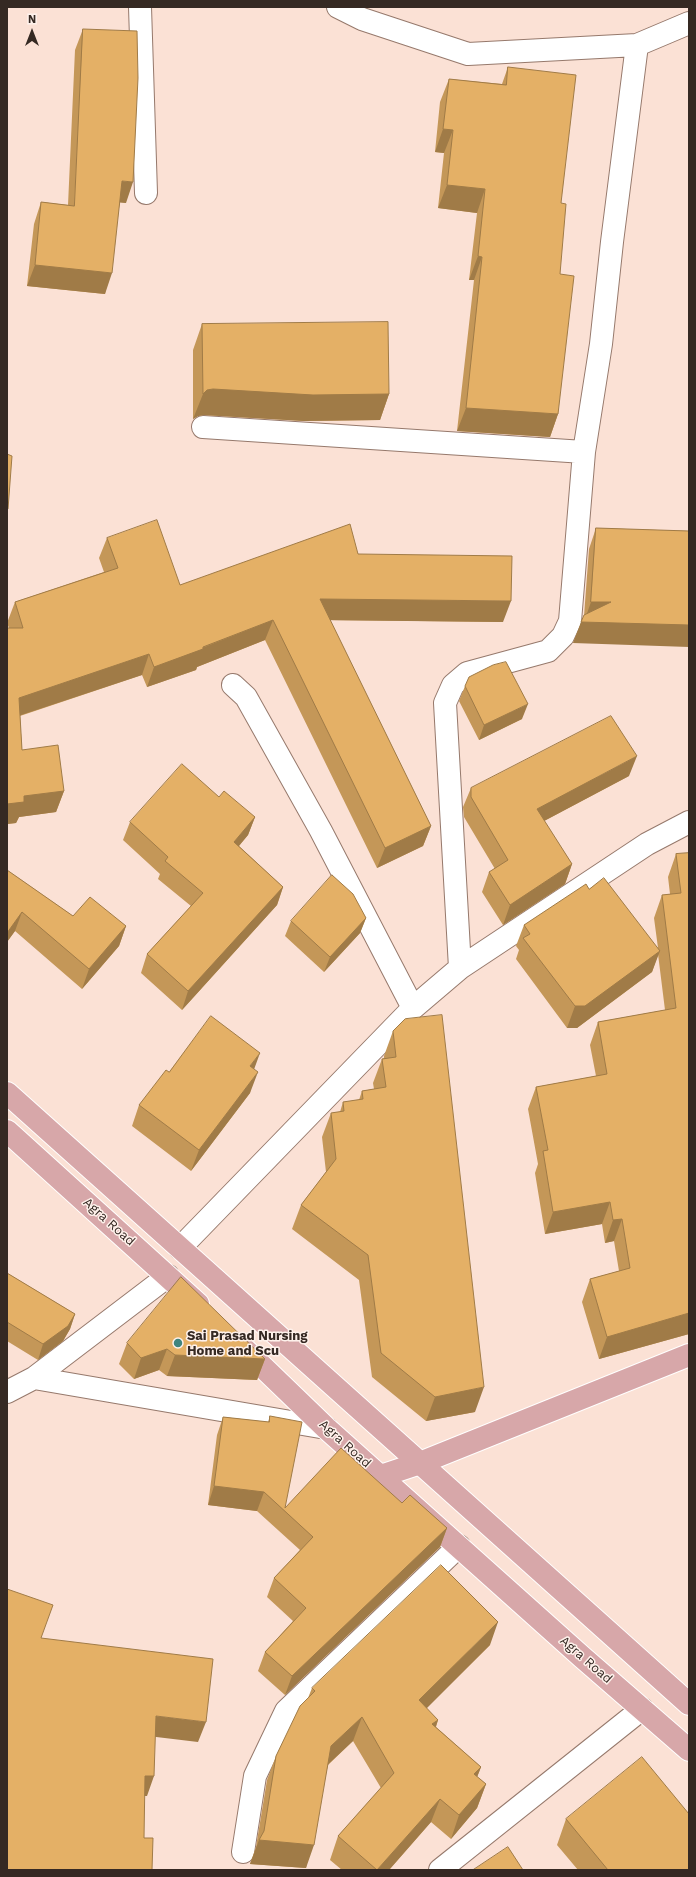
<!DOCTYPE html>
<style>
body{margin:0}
#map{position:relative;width:696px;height:1877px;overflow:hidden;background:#fbe1d5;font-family:"Work Sans",sans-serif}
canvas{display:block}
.frame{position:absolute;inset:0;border:8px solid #352923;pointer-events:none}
.north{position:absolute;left:12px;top:12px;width:40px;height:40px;-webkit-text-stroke:3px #fef1eb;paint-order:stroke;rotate:0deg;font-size:11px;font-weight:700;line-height:16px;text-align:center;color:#352923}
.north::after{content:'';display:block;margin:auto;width:14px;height:18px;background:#352923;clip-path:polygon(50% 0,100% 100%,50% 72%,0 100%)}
</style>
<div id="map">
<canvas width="696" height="1877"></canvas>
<div class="frame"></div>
<div class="north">N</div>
</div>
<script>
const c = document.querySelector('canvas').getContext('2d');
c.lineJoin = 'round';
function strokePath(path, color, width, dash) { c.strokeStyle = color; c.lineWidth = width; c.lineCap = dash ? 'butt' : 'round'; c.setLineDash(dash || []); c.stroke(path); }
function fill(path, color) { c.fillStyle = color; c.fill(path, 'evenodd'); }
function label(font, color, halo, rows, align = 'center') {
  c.font = font + ' "Work Sans",sans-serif'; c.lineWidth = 3; c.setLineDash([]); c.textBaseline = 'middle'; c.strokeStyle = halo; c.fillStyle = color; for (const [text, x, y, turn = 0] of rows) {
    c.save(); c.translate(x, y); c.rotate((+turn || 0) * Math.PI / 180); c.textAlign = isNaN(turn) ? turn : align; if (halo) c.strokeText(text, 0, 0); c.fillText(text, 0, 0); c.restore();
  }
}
const minor = new Path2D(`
 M 140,7 L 146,193
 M 338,7 L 362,19 L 468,54 L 637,45 L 689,23
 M 203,427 L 584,452
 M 233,685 L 246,697 L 321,831 L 413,1008
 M 460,968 L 445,703 L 453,685 L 467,673 L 548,651 L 563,636 L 570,621 L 584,452 L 601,344 L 612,242 L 637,45
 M 180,1248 L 413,1008 L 460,968 L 647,844 L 689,822
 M 34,1378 L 326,1428
 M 7,1392 L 34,1378 L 168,1276
 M 243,1852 L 255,1776 L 286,1711 L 459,1546
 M 440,1870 L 642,1709`);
const major = new Path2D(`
 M 7,1093 L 689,1704
 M 7,1131 L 198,1304
 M 241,1346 L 326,1428 L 582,1657 L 689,1750
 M 381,1476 L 420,1463 L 689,1355`);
const wall = new Path2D(`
 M 83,29 L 126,203 L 120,202 L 105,294 L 27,286 L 34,224 L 41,202 L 68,205 L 75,50 Z
 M 508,67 L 561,203 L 558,414 L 550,437 L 457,431 L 474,280 L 469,280 L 477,213 L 438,208 L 444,153 L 435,152 L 440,102 L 449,79 L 502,84 Z
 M 202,324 L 389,394 L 380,420 L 304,421 L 204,415 L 198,416 L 193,419 L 193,350 Z
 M 596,528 L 689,531 L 573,643 L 584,616 L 589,549 Z
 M 107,538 L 180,585 L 358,554 L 503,622 L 330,620 L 431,826 L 423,846 L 377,868 L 265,640 L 197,667 L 196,670 L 147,687 L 142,675 L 20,716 L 22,750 L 64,791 L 56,812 L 19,817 L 16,823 L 7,824 L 7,628 L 9,628 L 7,623 L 15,602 L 104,572 L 99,558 Z
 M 465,686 L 522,719 L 479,740 L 459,701 Z
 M 629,776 L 544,821 L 572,864 L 565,884 L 503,925 L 482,892 L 489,872 L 495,869 L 464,817 L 463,807 L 471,788 Z
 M 219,797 L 255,817 L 248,835 L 239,846 L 283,887 L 277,905 L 182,1010 L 141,973 L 147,954 L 191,906 L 158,879 L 160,874 L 123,840 L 130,822 Z
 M 689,853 L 689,1334 L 599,1359 L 582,1302 L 590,1279 L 619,1271 L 614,1241 L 605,1243 L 602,1224 L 545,1234 L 535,1173 L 538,1164 L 528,1109 L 536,1087 L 596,1076 L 590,1045 L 598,1022 L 665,1010 L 658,954 L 652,972 L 577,1028 L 567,1028 L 516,959 L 519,950 L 516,946 L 524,925 L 589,889 L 658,948 L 654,918 L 662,895 L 670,894 L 668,877 L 676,854 Z
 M 7,870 L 73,916 L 126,926 L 119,946 L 82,989 L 15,931 L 7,942 Z
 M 366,918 L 360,933 L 324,972 L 285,936 L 291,921 Z
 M 393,1031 L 475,1412 L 426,1421 L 372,1377 L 359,1280 L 292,1229 L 301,1205 L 326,1172 L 322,1137 L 331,1113 L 340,1112 L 343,1102 L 359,1100 L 362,1091 L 374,1089 L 373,1083 L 382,1059 L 384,1058 L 384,1056 Z
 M 254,1069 L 250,1093 L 191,1171 L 132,1126 L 139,1105 L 169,1072 Z
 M 7,1273 L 75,1314 L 70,1329 L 63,1341 L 38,1360 L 7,1341 Z
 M 127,1343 L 265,1359 L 257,1380 L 167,1376 L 159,1370 L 134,1379 L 119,1364 Z
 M 270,1416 L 285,1508 L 402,1503 L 447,1528 L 440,1547 L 285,1695 L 258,1671 L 265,1652 L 293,1621 L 267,1597 L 274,1578 L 300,1550 L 257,1511 L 208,1505 L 217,1435 L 223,1417 L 268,1422 Z
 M 490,1645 L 426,1708 L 438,1720 L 436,1727 L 481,1767 L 477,1777 L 486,1784 L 477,1808 L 451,1839 L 431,1822 L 389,1870 L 342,1870 L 330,1860 L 338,1836 L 381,1788 L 353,1741 L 328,1765 L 306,1868 L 250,1864 L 256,1847 L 267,1780 L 276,1756 L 308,1698 L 312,1688 Z
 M 566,1819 L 689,1870 L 578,1870 L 557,1845 Z`);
const shadedWall = new Path2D(`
 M 443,129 L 453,130 L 444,153 L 435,152 Z
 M 122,181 L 133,182 L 126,203 L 114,202 Z
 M 447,185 L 485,189 L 477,213 L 438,208 Z
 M 478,256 L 482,257 L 474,280 L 469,280 Z
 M 35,265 L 112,273 L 105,294 L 27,286 Z
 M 213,389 L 389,394 L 380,420 L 304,421 L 204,415 L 198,416 L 193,419 L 203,394 L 207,390 Z
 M 466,408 L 558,414 L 550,437 L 457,431 Z
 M 320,599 L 511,601 L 503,622 L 312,620 Z
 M 591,602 L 611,602 L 689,625 L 689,647 L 573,643 L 581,622 L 584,622 Z
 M 273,620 L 265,640 L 197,667 L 196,670 L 147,687 L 154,667 Z
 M 149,654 L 142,675 L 12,718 L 19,698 Z
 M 528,704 L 522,719 L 479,740 L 484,725 Z
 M 637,756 L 629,776 L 529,829 L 537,809 Z
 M 64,791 L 56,812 L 19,817 L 16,823 L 7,824 L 7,804 L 24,796 Z
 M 255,817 L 248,835 L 227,860 L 234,842 Z
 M 431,826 L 423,846 L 377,868 L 385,848 Z
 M 572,864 L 565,884 L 503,925 L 510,905 Z
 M 283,887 L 277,905 L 182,1010 L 188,991 Z
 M 22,912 L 15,931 L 7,942 L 7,933 Z
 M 366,918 L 360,933 L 324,972 L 330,957 Z
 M 126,926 L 119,946 L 82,989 L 89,969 Z
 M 660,951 L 652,972 L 577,1028 L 567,1028 L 575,1006 Z
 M 260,1053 L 252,1075 L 250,1066 Z
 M 258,1072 L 250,1093 L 191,1171 L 199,1150 Z
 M 610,1202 L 602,1224 L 545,1234 L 553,1212 Z
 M 622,1219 L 614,1241 L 605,1243 L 613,1220 Z
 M 689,1313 L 689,1334 L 599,1359 L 607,1337 Z
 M 75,1314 L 70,1329 L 63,1341 L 38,1360 L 43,1344 Z
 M 167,1349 L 159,1370 L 134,1379 L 141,1358 Z
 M 175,1355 L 265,1359 L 257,1380 L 167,1376 Z
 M 484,1387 L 475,1412 L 426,1421 L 435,1397 Z
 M 214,1486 L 264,1492 L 257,1511 L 208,1505 Z
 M 447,1528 L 440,1547 L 285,1695 L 292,1676 Z
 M 498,1622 L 490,1645 L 411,1724 L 419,1700 Z
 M 156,1716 L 206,1722 L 198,1742 L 148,1736 Z
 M 362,1717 L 353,1741 L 322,1770 L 331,1746 Z
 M 438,1720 L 430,1743 L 432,1724 Z
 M 481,1767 L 472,1790 L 474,1774 Z
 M 145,1776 L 154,1776 L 147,1796 L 138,1796 Z
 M 486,1784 L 477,1808 L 451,1839 L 459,1815 Z
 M 440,1799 L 431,1822 L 389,1870 L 377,1870 Z
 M 259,1840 L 314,1845 L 306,1868 L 250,1864 Z`);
const building = new Path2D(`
 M 83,29 L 137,31 L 138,78 L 133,182 L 122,181 L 112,273 L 35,265 L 41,202 L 74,206 Z
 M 508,67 L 576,75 L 561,203 L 566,204 L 560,274 L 574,276 L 558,414 L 466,408 L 482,257 L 478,256 L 485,189 L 447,185 L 453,130 L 443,129 L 449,79 L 506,85 Z
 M 388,322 L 389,394 L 313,395 L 213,389 L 207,390 L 203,394 L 202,324 Z
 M 7,454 L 12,456 L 8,509 L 7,509 Z
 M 157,520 L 180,585 L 350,524 L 358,554 L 512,556 L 511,601 L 320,599 L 431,826 L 385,848 L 273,620 L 203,647 L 203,649 L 154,667 L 149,654 L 19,698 L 22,750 L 58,745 L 64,791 L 24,796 L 24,802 L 7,804 L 7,628 L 23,628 L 15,602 L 118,568 L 107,538 Z
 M 596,528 L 689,531 L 689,625 L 581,622 L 584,615 L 611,602 L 591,602 Z
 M 506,662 L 528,704 L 484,725 L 465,686 L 469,677 L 493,665 Z
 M 611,716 L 637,756 L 537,809 L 572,864 L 510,905 L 489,872 L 508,860 L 471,797 L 471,788 Z
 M 182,764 L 219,797 L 224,791 L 255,817 L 234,842 L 283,887 L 188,991 L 147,954 L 203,893 L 165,861 L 168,857 L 130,822 Z
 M 689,853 L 689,1313 L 607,1337 L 590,1279 L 630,1268 L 622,1219 L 613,1220 L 610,1202 L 553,1212 L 543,1151 L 548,1150 L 536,1087 L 607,1074 L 598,1022 L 676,1008 L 662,895 L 681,893 L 676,854 Z
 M 7,870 L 73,916 L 90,897 L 126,926 L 89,969 L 22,912 L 7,933 Z
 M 332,875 L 353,894 L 366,918 L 330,957 L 291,921 Z
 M 604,878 L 660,951 L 585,1006 L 575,1006 L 523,938 L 530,934 L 524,925 L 586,884 L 589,889 Z
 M 442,1015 L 484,1387 L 435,1397 L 381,1353 L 368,1255 L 301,1205 L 336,1159 L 331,1113 L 344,1111 L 343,1102 L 363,1099 L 362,1091 L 386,1087 L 382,1059 L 396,1057 L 393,1031 L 405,1019 Z
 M 211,1016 L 260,1053 L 250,1066 L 258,1072 L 199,1150 L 139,1105 L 166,1070 L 169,1072 Z
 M 7,1273 L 75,1314 L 68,1326 L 43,1344 L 7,1322 Z
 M 181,1277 L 265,1359 L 175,1355 L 167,1349 L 141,1358 L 127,1343 Z
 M 270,1416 L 302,1422 L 285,1508 L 341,1448 L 402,1503 L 410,1495 L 447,1528 L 292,1676 L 265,1652 L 306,1608 L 274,1578 L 313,1537 L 264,1492 L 214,1486 L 223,1417 L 269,1422 Z
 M 441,1565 L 498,1622 L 419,1700 L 438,1720 L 432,1724 L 481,1767 L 474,1774 L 486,1784 L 459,1815 L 440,1799 L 377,1870 L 338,1836 L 394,1773 L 362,1717 L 331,1746 L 314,1845 L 259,1840 L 264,1831 L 276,1756 L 300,1706 L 315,1691 L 312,1688 Z
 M 7,1589 L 53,1605 L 41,1638 L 213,1659 L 206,1722 L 156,1716 L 154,1776 L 145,1776 L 144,1838 L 153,1838 L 152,1870 L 7,1870 Z
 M 642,1757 L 689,1814 L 689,1870 L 608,1870 L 566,1819 Z
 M 508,1847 L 523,1870 L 473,1870 Z`);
const markers = [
 [178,1343,5,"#3f857f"]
];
const streetNames = [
 ["Agra Road",109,1222,42],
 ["Agra Road",345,1444,42],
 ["Agra Road",586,1660,41]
];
const poiNames = [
 ["Sai Prasad Nursing",187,1336],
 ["Home and Scu",187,1351]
];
strokePath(minor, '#96796c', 24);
strokePath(major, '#fff', 24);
strokePath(minor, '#fff', 22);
strokePath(major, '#d7a7a9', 22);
fill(wall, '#c49758');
fill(shadedWall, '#a07b47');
fill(building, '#e4b066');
strokePath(building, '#a07b47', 1);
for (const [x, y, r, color] of markers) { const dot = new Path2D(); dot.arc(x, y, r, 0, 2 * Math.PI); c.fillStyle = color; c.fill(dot); strokePath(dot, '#fef1eb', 1.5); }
label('13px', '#352923', '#fef1eb', streetNames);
label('bold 13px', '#352923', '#fef1eb', poiNames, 'left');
</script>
